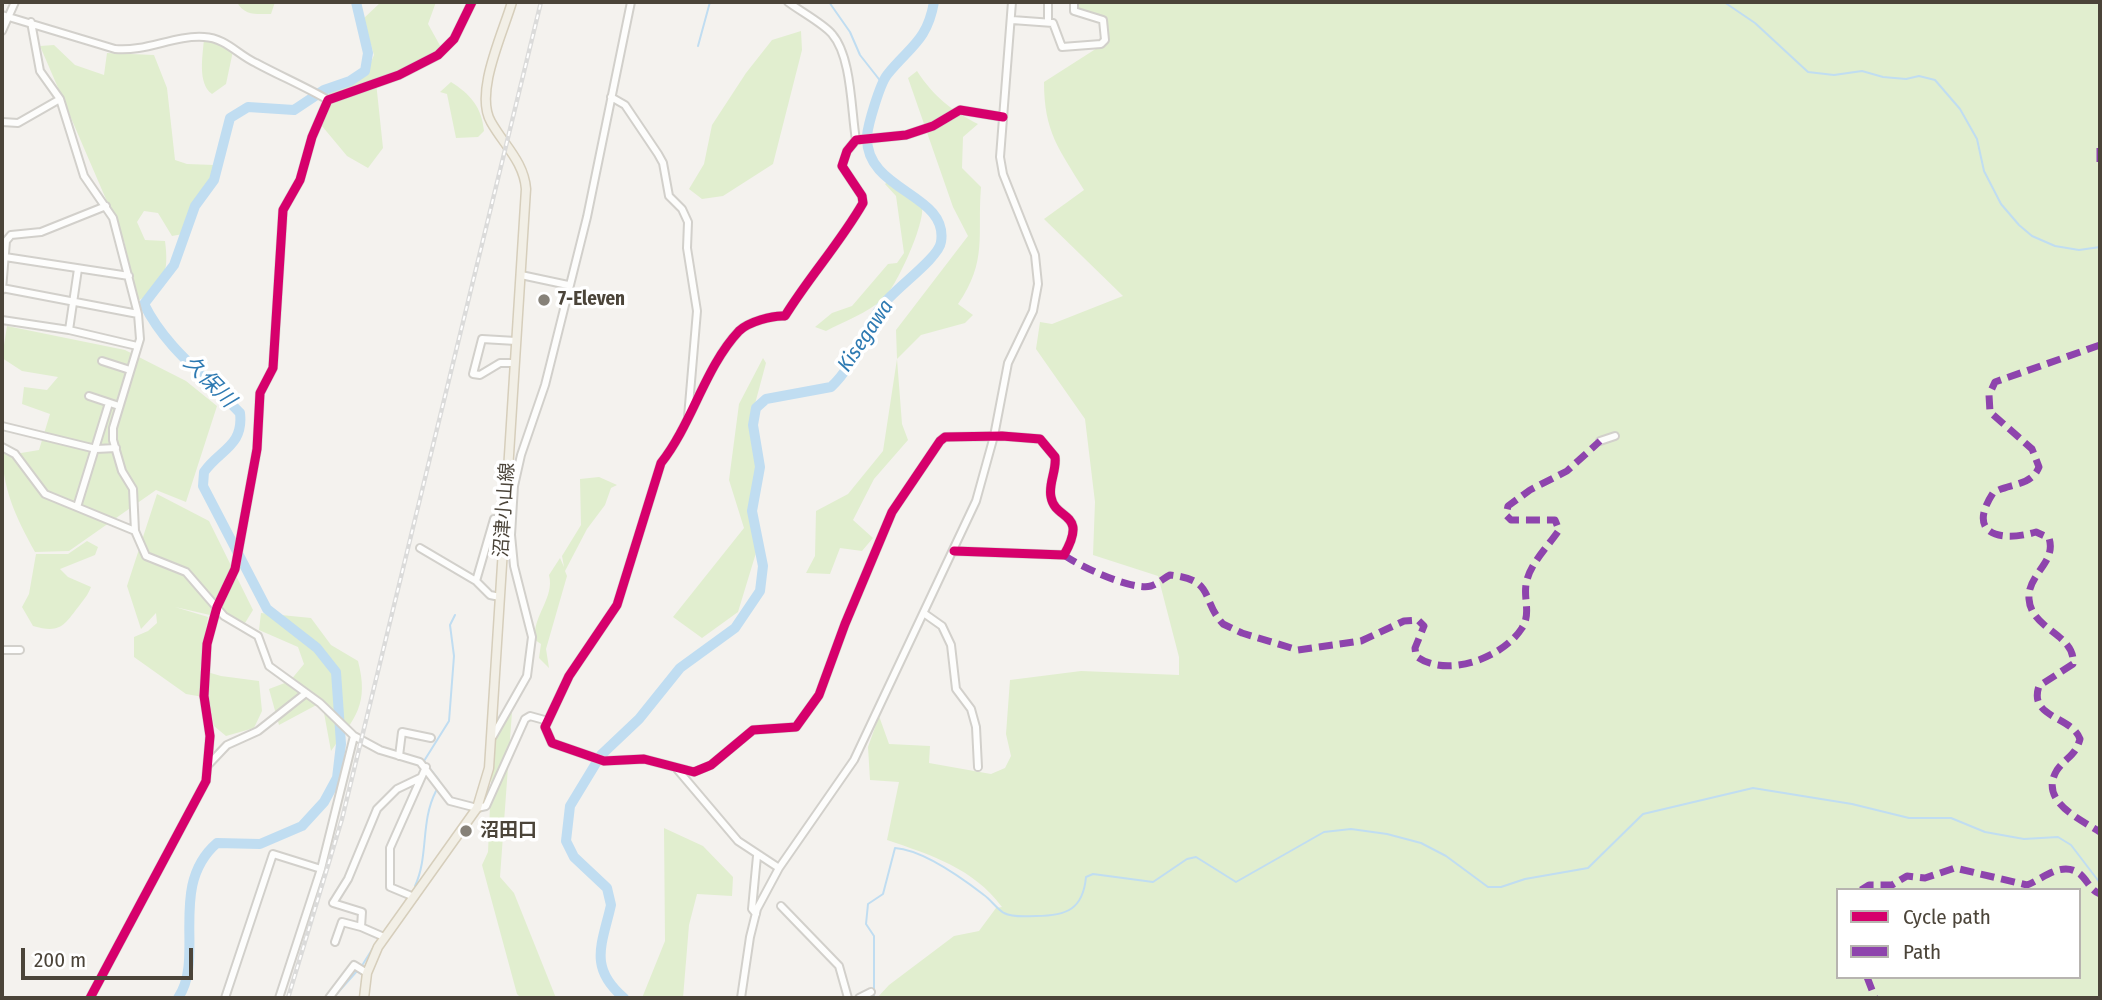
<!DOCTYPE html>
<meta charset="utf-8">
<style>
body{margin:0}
#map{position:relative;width:2102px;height:1000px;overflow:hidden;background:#f4f2ee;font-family:"Fira Sans Condensed",sans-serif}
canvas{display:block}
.frame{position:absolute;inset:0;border:4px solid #4b4439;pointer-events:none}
.legend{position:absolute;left:1836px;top:888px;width:245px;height:91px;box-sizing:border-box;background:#fff;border:2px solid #b7b4b0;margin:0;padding:9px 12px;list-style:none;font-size:21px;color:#4b4439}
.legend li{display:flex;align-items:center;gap:14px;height:35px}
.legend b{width:35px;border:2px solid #b7b4b0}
.scale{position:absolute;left:21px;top:948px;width:172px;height:32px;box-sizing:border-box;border:4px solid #4b4439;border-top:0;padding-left:9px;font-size:21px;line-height:24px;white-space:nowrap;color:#4b4439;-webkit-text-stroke:5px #fff;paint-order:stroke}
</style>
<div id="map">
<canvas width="2102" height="1000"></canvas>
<div class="frame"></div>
<ul class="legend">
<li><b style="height:9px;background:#d6006c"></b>Cycle path</li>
<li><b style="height:9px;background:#8e44ad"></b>Path</li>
</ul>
<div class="scale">200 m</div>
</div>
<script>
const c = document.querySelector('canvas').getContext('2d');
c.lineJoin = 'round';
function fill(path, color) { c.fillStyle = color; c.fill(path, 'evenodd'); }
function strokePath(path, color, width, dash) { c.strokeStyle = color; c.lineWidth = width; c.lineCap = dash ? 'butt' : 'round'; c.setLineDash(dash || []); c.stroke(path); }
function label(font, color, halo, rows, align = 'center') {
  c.font = font + ' "Fira Sans Condensed","Noto Sans JP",sans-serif'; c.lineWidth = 7; c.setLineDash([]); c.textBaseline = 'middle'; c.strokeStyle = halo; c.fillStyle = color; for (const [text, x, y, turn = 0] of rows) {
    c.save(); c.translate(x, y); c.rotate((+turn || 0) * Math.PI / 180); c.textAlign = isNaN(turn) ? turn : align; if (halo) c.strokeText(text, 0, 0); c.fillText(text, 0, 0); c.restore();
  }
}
const green = new Path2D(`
 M 237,2 L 275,2 L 271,14 C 257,14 244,16 237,2 Z
 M 381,2 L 436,2 L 428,24 L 443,51 L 376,82 L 383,148 L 368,168 L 347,156 L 322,126 L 329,92 L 368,69 L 374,55 L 363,19 Z
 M 1075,2 L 2100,2 L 2100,998 L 877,998 L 889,985 L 954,936 L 979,931 L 996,908 L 1002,907 C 973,868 931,855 887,840 L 899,782 L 870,780 L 868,747 L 879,716 L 889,744 L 930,746 L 929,763 L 991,774 L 1005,768 L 1011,756 L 1006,734 L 1010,680 L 1081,671 L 1179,675 L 1179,657 L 1158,576 L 1093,555 L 1095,502 L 1085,419 L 1036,349 L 1040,322 L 1052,324 L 1123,296 L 1044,219 L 1084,190 C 1059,149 1044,132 1044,82 L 1105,43 L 1103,20 L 1074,11 ZM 1838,890 L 2079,890 L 2079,977 L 1838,977 Z
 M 801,31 L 802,50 L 773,164 L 723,196 L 702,199 L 689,189 L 704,164 L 712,125 L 746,73 L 772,40 Z
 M 204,38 L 217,39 L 233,51 L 226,84 L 212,94 C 197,83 203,55 204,38 Z
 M 54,45 L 75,65 L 104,75 L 107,53 L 154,55 L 167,88 L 175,160 L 187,164 L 214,165 L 216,174 L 183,234 L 172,236 L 158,213 L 144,211 L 137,222 L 145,240 L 165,241 C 169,272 165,285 138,301 L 124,241 L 40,46 Z
 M 917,71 C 934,97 951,110 978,124 L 963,137 L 962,168 L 981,187 C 977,235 988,261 958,304 L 973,315 L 965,323 L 921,335 L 897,359 L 902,424 L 908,440 L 874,479 L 853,520 L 873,538 L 862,551 L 840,548 L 830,574 L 806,573 L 815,556 L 816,511 L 848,494 L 883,451 L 897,359 L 896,330 L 968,236 L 953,207 L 908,78 Z
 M 451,82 C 470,94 482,107 484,131 L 478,137 L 456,138 L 447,94 L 440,92 Z
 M 890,180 C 899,186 921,196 922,207 C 925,224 896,288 883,299 C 867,313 845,321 826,331 L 815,327 L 832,313 L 852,306 L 888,264 L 897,263 L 904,253 L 896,196 L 885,184 Z
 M 7,326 L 125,350 L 186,381 L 217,406 L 186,502 L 156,490 L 69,551 L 35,552 C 15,515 2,489 2,446 L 15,454 L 39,450 L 50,414 L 22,404 L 24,387 L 47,390 L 58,377 L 22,371 L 2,358 Z
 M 763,358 L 766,363 L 749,426 L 756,466 L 753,504 L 759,543 L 738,612 L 702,638 L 673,617 L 744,528 L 729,480 L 739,404 Z
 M 599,477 L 617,485 L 611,488 L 605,505 L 587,529 L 565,571 L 567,576 L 546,649 L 549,668 L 539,658 L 541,644 L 535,640 C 532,616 555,598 549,575 L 560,558 L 564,567 L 562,556 L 581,525 L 580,479 Z
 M 157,494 L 209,521 L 253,610 L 245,623 L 175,607 L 208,617 L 200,670 L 221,676 L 259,681 L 262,711 L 254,728 L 226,736 L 214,726 L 209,698 L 186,694 L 134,657 L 134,637 L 148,631 L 157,623 L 156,613 L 141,629 L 127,586 Z
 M 87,541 L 98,547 L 95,555 L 60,569 L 68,577 L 91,587 C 88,595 84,599 79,606 C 64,625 61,634 33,626 L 22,607 L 29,594 L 36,554 L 68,554 Z
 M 261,613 L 311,618 L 331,645 L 358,661 C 369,704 356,717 331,751 L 322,702 L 279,725 L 269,689 L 290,681 L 304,664 L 298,647 L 259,630 Z
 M 512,712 L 500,877 L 514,893 L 556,998 L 521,998 L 517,994 L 482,865 L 488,852 L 493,737 Z
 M 664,828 L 703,846 L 733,877 L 732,896 L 697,894 L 689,925 L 683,998 L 642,998 L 665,941 Z`);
const stream = new Path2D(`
 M 829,2 L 850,32 L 860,55 L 882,83
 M 1724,2 L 1755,23 L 1808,72 L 1834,75 L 1862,71 L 1883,77 L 1906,79 L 1919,76 L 1935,80 L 1960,109 L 1977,139 L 1984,171 L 2001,204 L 2019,225 L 2032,236 L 2055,246 L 2079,250 L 2100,247
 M 698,46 L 710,2
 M 439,780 L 424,761 L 449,721 L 454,656 L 450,625 L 455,615
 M 415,886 C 429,856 420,822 436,791
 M 394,918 L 405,903
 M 363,964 L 378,940
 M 333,998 L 357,971
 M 874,998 L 874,936 L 866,924 L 868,904 L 883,894 L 895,848 C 923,850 962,878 984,895 C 991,900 997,909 1004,913 C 1014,918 1026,916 1036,916 C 1067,916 1083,909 1086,877 L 1093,874 L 1153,882 L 1187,859 L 1196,857 L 1236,882 L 1324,832 L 1351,829 L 1387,834 L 1421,843 L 1446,856 L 1488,887 L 1501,887 L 1525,879 L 1588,868 L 1643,814 L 1753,788 L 1852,804 L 1909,818 L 1951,818 L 1985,832 L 2024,839 L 2058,837 L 2071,845 L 2100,883`);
const river = new Path2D(`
 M 178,998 C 206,958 167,886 217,843 L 260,844 L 302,826 L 324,802 L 337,778 L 341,744 L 336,672 L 317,648 L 267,609 L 203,486 L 204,472 C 219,450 244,446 240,413 C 207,377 166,349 144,304 L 174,265 L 195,206 L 214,180 L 230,118 L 248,107 L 294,110 L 324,90 L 350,81 L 365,71 L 368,53 L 356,2
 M 624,998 C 588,967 602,945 611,905 L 607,888 L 574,857 L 566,841 L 570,806 L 601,755 L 639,719 L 680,668 L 735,628 L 760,591 L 763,566 L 752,511 L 760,467 L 753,425 L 756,408 L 766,399 L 831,387 C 855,365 862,333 881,307 C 893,290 939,258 941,242 C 949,193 865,192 867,136 C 868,124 880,84 887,75 C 909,47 927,42 934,2`);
const minor = new Path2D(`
 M 788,2 C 800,11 824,24 832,34 C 852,57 851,111 856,140
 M 1048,2 L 1048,22
 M 2,15 L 115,49 C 146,52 174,35 204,37 C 226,38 238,55 256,63 C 280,76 304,86 328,100
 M 1012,20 L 1053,23 L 1062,47 L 1101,44 L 1105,40 L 1103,20 L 1074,11 L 1074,2
 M 31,22 L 40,71 L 60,99 L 84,176 L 113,218 L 138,314 L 140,339 L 113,428 L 113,440 L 122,471 L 133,489 L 135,531
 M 2,31 L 15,2
 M 611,97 L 625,105 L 658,154 L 663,163 L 669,196 L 682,209 L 688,222 L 687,248 L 697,311 L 688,417
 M 2,122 L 18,123 L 60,99
 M 5,257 L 129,276
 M 521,275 L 568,285
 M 2,288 L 138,314
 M 2,290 L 6,241 L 11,235 L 41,232 L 106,206
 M 2,320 L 69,330 L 137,346
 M 69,330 L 78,269
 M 102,361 L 130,370
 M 515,363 L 500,363 L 480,375 L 473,374 L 482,339 L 516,341
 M 89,396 L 119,406
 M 2,426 L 96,449 L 116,448
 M 1600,441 L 1615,436
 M 2,447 L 15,454 L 45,494 L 135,531 L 146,556 L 186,572 L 224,616 L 258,636 L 269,666 L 320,703 L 354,736 L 380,750 L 420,762 L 450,801 L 477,808 L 486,806 L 525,719 L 530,716 L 548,721
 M 77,507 L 109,403
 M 420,548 L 476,581 L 490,595 L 500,597
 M 954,551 L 1064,555 C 1089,511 1055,521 1051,497 C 1048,484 1057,470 1055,457 L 1040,439 L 1002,436 L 945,437 L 940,441 L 892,512 L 845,624 L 819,695 L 796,727 L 753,730 L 711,765 L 694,772 L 644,759 L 604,761 L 552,743 L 545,727 L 569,676 L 617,605 L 661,463 C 692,424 705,367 739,331 C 748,322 773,315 785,316 C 809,277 840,243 863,203 L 862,196 L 842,166 L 847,151 L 856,140 L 906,135 L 933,126 L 960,110 L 1003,117
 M 476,581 L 494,519
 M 925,614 L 942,626 L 951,645 L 956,689 L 971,709 L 976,727 L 978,767
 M 2,650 L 20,650
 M 493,736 L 527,676 L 532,637 L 514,566 L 511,535 L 514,486 L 521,455 L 545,385 L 587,217 L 631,2
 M 399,756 L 402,732 L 431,738
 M 209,764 L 227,745 L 258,731 L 306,693
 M 677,769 L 738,841 L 779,868
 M 414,897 L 390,887 L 390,848 L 426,767
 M 781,906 L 839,966 L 848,998
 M 756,914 L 752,909 L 757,856
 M 384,937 L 361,927 L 362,912 L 333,903 L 348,879 L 377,809 L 397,789 L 420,778
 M 335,942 L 342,922 L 361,927
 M 90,998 L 206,781 L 210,736 L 204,696 L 207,644 L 217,607 L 235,569 L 257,449 L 260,393 L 273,368 L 283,210 L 300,180 L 312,137 L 328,100 L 399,75 L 438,55 L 454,39 L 472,2
 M 225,998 L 273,854 L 321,869
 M 279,998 L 321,869 L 354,736
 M 329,998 L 354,965 L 367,973
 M 741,998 L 750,937 L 757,909 L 779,868 L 854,760 L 976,501 L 994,436 L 1008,363 L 1033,311 L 1038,284 L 1035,255 L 1003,174 L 1000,157 L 1012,2
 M 859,998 L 871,992`);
const major = new Path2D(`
 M 364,998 L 367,973 L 378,947 L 477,808 L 489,768 L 526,189 C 524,162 504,145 491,122 C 474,93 503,33 512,2`);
const rail = new Path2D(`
 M 288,998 L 342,819 L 541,2`);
const quiet = new Path2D(`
 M 2100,148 L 2100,167
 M 2100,345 L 1995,382 L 1989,395 L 1990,412 L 2032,449 L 2039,467 C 2031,487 2008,483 1993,493 C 1965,536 2003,542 2036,532 L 2049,538 C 2057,563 2027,574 2029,599 C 2031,630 2076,634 2073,664 L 2039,686 C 2028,718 2072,716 2080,739 C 2075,757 2066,757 2057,770 C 2038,801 2080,819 2100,832
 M 1064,555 C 1079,566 1132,591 1151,586 C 1158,584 1164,578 1170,575 C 1216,580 1200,599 1223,624 L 1242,633 L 1298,650 L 1361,641 L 1404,621 L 1418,620 L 1424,626 L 1415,648 L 1416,656 C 1446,679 1503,658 1522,628 C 1532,613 1522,597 1527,580 C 1531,563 1549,545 1559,530 L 1555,520 L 1511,520 L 1506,515 L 1508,506 L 1530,490 L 1567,471 L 1600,441
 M 1861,890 L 1869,885 L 1892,885 L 1907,876 L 1925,878 L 1955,868 L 2027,885 C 2043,879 2062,860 2080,874 C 2088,881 2090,890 2100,894
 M 1867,977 L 1875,998`);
const cycleway = new Path2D(`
 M 954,551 L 1064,555 C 1089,511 1055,521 1051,497 C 1048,484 1057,470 1055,457 L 1040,439 L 1002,436 L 945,437 L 940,441 L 892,512 L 845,624 L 819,695 L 796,727 L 753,730 L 711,765 L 694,772 L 644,759 L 604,761 L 552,743 L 545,727 L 569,676 L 617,605 L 661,463 C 692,424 705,367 739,331 C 748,322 773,315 785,316 C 809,277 840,243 863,203 L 862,196 L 842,166 L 847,151 L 856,140 L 906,135 L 933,126 L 960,110 L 1003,117
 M 90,998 L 206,781 L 210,736 L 204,696 L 207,644 L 217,607 L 235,569 L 257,449 L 260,393 L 273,368 L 283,210 L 300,180 L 312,137 L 328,100 L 399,75 L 438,55 L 454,39 L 472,2`);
const markers = [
 [544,300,7,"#868178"],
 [466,831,7,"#868178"]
];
const poiNames = [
 ["7-Eleven",558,300],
 ["沼田口",480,831]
];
const streetNames = [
 ["沼津小山線",505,510,-86]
];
const waterNames = [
 ["Kisegawa",866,336,-56],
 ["久保川",209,382,45]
];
fill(green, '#e1eecf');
strokePath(stream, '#c0ddf1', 2);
strokePath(river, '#c0ddf1', 10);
strokePath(minor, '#d2d0cb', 10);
strokePath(major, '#d6cebb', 11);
strokePath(minor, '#fdfdfc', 6);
strokePath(major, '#f2efe6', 8);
strokePath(rail, '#dbdbda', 4.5);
strokePath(rail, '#fff', 2, [5]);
strokePath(quiet, '#8e44ad', 7, [14, 7]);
strokePath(cycleway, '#d6006c', 9);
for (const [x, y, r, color] of markers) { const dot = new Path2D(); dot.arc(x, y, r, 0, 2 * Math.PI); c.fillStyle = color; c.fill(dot); strokePath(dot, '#fff', 2.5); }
label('bold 19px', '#4b4439', '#fff', poiNames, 'left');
label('19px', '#4b4439', '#fff', streetNames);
label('italic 21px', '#2e7ab2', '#fff', waterNames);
</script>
